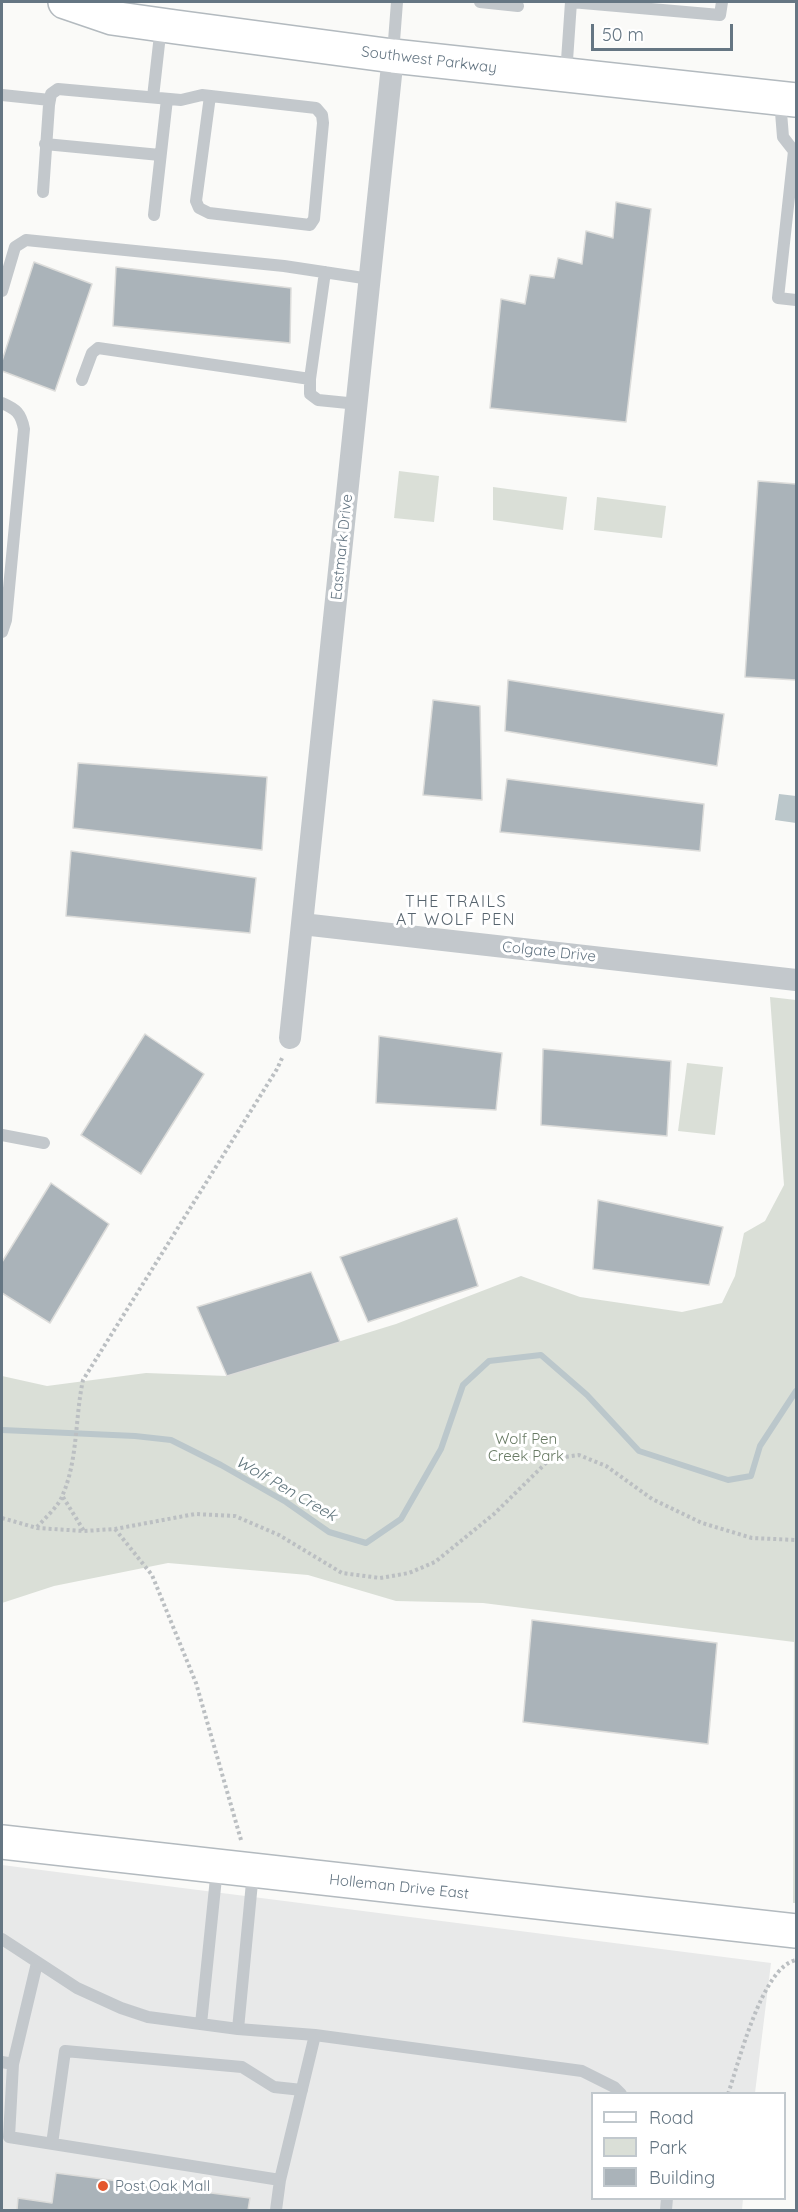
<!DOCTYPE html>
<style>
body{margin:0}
#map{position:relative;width:798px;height:2212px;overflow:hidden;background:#fafaf8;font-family:Quicksand,sans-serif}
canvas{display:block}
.frame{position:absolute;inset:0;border:3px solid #657683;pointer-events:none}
.legend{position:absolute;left:591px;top:2092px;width:195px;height:108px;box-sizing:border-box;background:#fff;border:2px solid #c1c8cd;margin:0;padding:8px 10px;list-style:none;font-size:18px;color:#657683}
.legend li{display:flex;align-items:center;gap:12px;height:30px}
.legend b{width:30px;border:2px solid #c1c8cd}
.scale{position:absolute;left:591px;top:24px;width:142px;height:27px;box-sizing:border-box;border:3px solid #657683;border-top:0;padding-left:8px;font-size:18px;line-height:21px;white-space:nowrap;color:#657683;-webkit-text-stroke:4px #fff;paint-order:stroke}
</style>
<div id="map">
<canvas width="798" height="2212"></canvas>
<div class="frame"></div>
<ul class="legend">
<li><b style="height:8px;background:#fff"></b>Road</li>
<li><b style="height:16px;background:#dadfd7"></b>Park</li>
<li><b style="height:16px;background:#aab3b9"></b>Building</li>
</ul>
<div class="scale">50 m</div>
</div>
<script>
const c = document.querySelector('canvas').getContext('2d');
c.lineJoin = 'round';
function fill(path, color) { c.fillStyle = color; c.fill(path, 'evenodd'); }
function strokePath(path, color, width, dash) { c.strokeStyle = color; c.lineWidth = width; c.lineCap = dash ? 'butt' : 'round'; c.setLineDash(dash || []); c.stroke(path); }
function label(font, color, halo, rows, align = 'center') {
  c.font = font + ' Quicksand,sans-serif'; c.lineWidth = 6; c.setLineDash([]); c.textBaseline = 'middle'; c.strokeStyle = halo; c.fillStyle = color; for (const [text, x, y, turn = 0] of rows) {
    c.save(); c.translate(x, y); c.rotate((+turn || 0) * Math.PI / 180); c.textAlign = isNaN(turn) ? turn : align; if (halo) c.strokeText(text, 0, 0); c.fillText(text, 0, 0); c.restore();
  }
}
const built = new Path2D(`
 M 2,1865 L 771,1963 L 755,2093 L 592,2094 L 592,2198 L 743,2199 L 742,2210 L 2,2210 Z`);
const green = new Path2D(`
 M 399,471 L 439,476 L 434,522 L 394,518 Z
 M 493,487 L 567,497 L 563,530 L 493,520 Z
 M 597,497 L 666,506 L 662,538 L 594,530 Z
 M 770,997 L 796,1000 L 796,1903 L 793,1903 L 794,1642 L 483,1603 L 396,1601 L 308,1575 L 168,1563 L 54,1586 L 2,1603 L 2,1376 L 47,1386 L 146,1373 L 227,1376 L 396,1324 L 521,1276 L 580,1297 L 682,1312 L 722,1303 L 735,1276 L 744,1233 L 765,1221 L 784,1185 Z
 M 687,1063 L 723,1067 L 715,1135 L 678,1131 Z`);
const water = new Path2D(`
 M 779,794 L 796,796 L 796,823 L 775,820 Z`);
const stream = new Path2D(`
 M 2,1430 L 135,1436 L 171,1440 L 221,1465 L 286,1502 L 329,1532 L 366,1543 L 401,1519 L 441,1449 L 463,1385 L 489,1361 L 541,1355 L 587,1395 L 639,1451 L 728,1480 L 751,1476 L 760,1446 L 796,1391`);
const building = new Path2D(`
 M 616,202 L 651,209 L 626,422 L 490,408 L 501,299 L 525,304 L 530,275 L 554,278 L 558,258 L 582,264 L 586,231 L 613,238 Z
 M 34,262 L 92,284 L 55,391 L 2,371 L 2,361 Z
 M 116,267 L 291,288 L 290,343 L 113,326 Z
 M 758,481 L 796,484 L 796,680 L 745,677 Z
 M 508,680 L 724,714 L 717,766 L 505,731 Z
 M 433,700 L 480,706 L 482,800 L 423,795 Z
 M 78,763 L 267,777 L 262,850 L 73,828 Z
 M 507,779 L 704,804 L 700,851 L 500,832 Z
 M 71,851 L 256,878 L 250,933 L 66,916 Z
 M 145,1034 L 204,1074 L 141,1174 L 81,1135 Z
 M 379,1036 L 502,1053 L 496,1110 L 376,1103 Z
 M 543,1049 L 671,1061 L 667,1136 L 541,1125 Z
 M 51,1183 L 109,1224 L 50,1323 L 2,1293 L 2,1262 Z
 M 598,1200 L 723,1227 L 709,1285 L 593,1269 Z
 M 457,1218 L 478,1286 L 368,1322 L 340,1257 Z
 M 311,1272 L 340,1342 L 227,1376 L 197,1307 Z
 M 532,1620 L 717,1643 L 708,1744 L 523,1722 Z
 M 56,2173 L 250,2198 L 248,2210 L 17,2210 L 18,2198 L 52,2203 Z`);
const path = new Path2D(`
 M 63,1497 L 84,1531
 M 2,1518 L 37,1528 L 84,1531 L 115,1529 L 195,1514 L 235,1516 L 279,1535 L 342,1573 L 380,1578 L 409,1573 L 435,1562 L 494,1514 L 550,1459 L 579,1455 L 606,1466 L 652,1499 L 702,1523 L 752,1538 L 796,1540
 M 37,1527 C 46,1517 59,1506 63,1494 C 78,1459 75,1417 83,1380 L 277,1069 L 283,1056
 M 115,1529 L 152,1575 L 196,1683 L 241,1840
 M 728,2094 C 739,2062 762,1967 796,1960`);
const lane = new Path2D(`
 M 480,2 L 518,6
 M 571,2 L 720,15 L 722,2
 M 393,54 L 397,2
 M 566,75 L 571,2
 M 2,95 L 50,100
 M 153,97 L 161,26
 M 780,100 L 783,137 L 794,151
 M 45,144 L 160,155
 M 796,149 L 794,151 L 778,298 L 796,300
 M 43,192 L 49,105 L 51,94 L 58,89 L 181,100 L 202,95 L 316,108 L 322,115 L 323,123 L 314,219 L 310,225 L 209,213 L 199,208 L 196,201 L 210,96
 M 154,215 L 167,99
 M 2,291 L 15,247 L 26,240 L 284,266 L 370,279
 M 310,379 L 325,272
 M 82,380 L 92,353 L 98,348 L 310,379 L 310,394 L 318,400 L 358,404
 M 2,403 C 16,409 21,413 24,429 L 6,620 L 2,632
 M 2,1135 L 44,1143
 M 2,1939 L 77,1988 L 121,2008 L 148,2017 L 238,2029 L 315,2035 L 582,2071 L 614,2087 L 621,2094
 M 201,2024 L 217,1868
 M 238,2029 L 253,1872
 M 2,2062 L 13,2064 L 37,1963
 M 13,2064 L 9,2137 L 280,2180
 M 52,2144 L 65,2051 L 242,2067 L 274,2087 L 302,2090
 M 276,2210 L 280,2180 L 315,2035
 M 666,2210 L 667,2198`);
const street = new Path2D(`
 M 302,924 L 796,980
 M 290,1038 L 393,56`);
const secondary = new Path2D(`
 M 65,2 L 112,18 L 176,27 L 393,56 L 796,100
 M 2,1842 L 796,1931`);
const markers = [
 [103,2186,6,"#e4572e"]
];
const streetNames = [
 ["Southwest Parkway",429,60,7],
 ["Eastmark Drive",342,547,-84],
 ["Colgate Drive",549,952,6],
 ["Holleman Drive East",399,1887,6]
];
const parkNames = [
 ["Wolf Pen",526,1439],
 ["Creek Park",526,1456]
];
const poiNames = [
 ["Post Oak Mall",115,2186]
];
const neighbourhoodNames = [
 ["THE TRAILS",456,902],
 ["AT WOLF PEN",456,920]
];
const waterNames = [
 ["Wolf Pen Creek",286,1489,30]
];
fill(built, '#e8e9e9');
fill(green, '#dadfd7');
fill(water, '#bbc7cb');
strokePath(stream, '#bbc7cb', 6);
fill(building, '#aab3b9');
strokePath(building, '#dcdcda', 1.5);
strokePath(secondary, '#b3babf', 36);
strokePath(path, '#bbbfc2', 4, [3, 3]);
strokePath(lane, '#c3c8cc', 12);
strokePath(street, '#c3c8cc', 22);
strokePath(secondary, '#fff', 33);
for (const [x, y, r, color] of markers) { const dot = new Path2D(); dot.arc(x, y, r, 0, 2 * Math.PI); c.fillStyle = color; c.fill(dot); strokePath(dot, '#fff', 2); }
label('15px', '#657683', '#fff', streetNames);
label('15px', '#687a64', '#fff', parkNames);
label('15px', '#657683', '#fff', poiNames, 'left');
c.letterSpacing = '1.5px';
label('16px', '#57646e', '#fff', neighbourhoodNames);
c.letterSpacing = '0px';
label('italic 16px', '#60757c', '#fff', waterNames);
</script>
